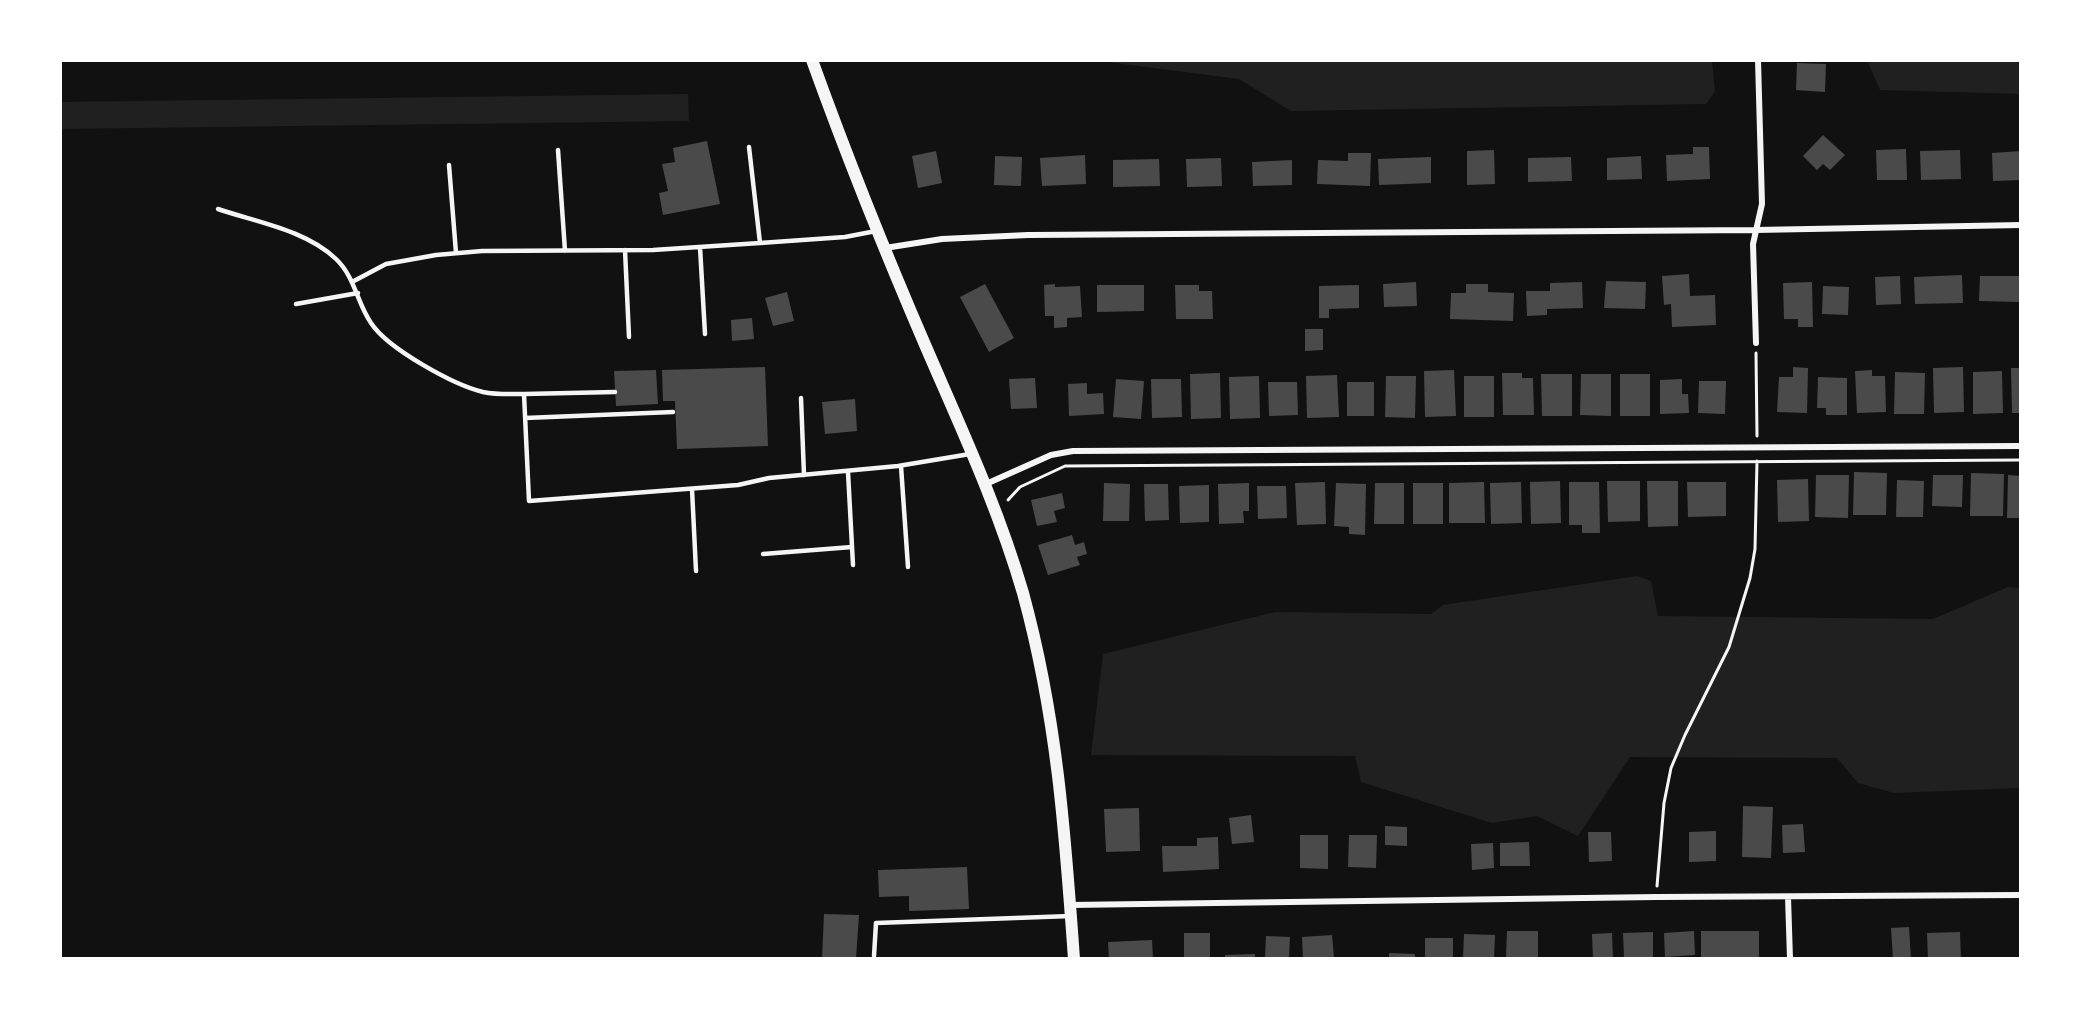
<!DOCTYPE html>
<style>
body{margin:0}
#map{position:relative;width:2081px;height:1019px;overflow:hidden;background:#111;font-family:Helvetica,sans-serif}
canvas{display:block}
.frame{position:absolute;inset:0;border:62px solid #fff;pointer-events:none}
</style>
<div id="map">
<canvas width="2081" height="1019"></canvas>
<div class="frame"></div>
</div>
<script>
const c = document.querySelector('canvas').getContext('2d');
c.lineJoin = 'round';
function fill(path, color) { c.fillStyle = color; c.fill(path, 'evenodd'); }
function strokePath(path, color, width, dash) { c.strokeStyle = color; c.lineWidth = width; c.lineCap = dash ? 'butt' : 'round'; c.setLineDash(dash || []); c.stroke(path); }
const green = new Path2D(`
 M 1092,60 L 1712,60 L 1715,92 L 1706,104 L 1291,111 L 1239,79 Z
 M 1867,60 L 2021,60 L 2021,94 L 1880,90 Z
 M 688,94 L 689,121 L 60,129 L 60,102 Z
 M 1637,576 L 1651,581 L 1658,616 L 1933,619 L 2008,587 L 2021,588 L 2021,788 L 1894,793 L 1858,783 L 1837,758 L 1630,757 L 1578,836 L 1537,816 L 1492,823 L 1361,782 L 1355,756 L 1091,755 L 1103,654 L 1275,612 L 1431,614 L 1443,605 Z`);
const building = new Path2D(`
 M 1797,63 L 1826,64 L 1825,92 L 1796,90 Z
 M 1823,135 L 1845,155 L 1830,170 L 1823,164 L 1817,170 L 1803,156 Z
 M 707,141 L 720,204 L 663,215 L 659,193 L 668,191 L 662,164 L 675,162 L 673,148 Z
 M 1693,147 L 1709,147 L 1710,179 L 1667,181 L 1666,155 L 1693,154 Z
 M 1906,149 L 1907,180 L 1877,180 L 1876,150 Z
 M 1494,150 L 1495,184 L 1467,185 L 1467,151 Z
 M 1960,150 L 1961,179 L 1921,180 L 1920,151 Z
 M 936,151 L 942,183 L 918,188 L 912,156 Z
 M 2021,151 L 2021,180 L 1993,181 L 1992,153 Z
 M 1348,153 L 1371,153 L 1370,186 L 1317,184 L 1318,160 L 1348,161 Z
 M 1085,155 L 1086,184 L 1042,186 L 1040,158 Z
 M 995,156 L 1022,157 L 1021,186 L 994,185 Z
 M 1641,156 L 1642,179 L 1607,180 L 1607,158 Z
 M 1431,157 L 1431,183 L 1379,185 L 1378,159 Z
 M 1571,157 L 1572,181 L 1528,182 L 1528,158 Z
 M 1221,158 L 1222,186 L 1187,187 L 1186,159 Z
 M 1159,159 L 1160,186 L 1113,187 L 1113,160 Z
 M 1292,160 L 1292,185 L 1253,186 L 1252,162 Z
 M 1689,274 L 1690,296 L 1715,295 L 1716,325 L 1672,327 L 1671,304 L 1664,305 L 1662,276 Z
 M 1962,275 L 1963,303 L 1915,304 L 1914,277 Z
 M 1900,276 L 1901,304 L 1876,305 L 1875,277 Z
 M 1980,276 L 2021,276 L 2021,302 L 1979,301 Z
 M 1606,281 L 1646,282 L 1645,309 L 1604,308 Z
 M 1416,282 L 1417,306 L 1384,307 L 1383,284 Z
 M 1582,282 L 1583,308 L 1547,309 L 1547,315 L 1527,316 L 1526,291 L 1550,291 L 1550,283 Z
 M 1812,282 L 1813,327 L 1798,327 L 1798,319 L 1784,319 L 1783,283 Z
 M 985,284 L 1014,338 L 989,352 L 960,297 Z
 M 1055,284 L 1055,287 L 1080,286 L 1082,317 L 1067,318 L 1067,327 L 1054,328 L 1054,316 L 1045,316 L 1044,285 Z
 M 1466,284 L 1488,284 L 1488,292 L 1514,293 L 1513,321 L 1450,319 L 1451,293 L 1466,293 Z
 M 1097,285 L 1144,285 L 1144,311 L 1097,312 Z
 M 1175,285 L 1199,285 L 1199,291 L 1212,291 L 1213,319 L 1176,319 Z
 M 1359,285 L 1359,308 L 1329,309 L 1329,318 L 1319,318 L 1319,286 Z
 M 1823,286 L 1849,287 L 1848,315 L 1822,314 Z
 M 787,292 L 794,321 L 773,326 L 765,298 Z
 M 752,318 L 754,339 L 732,341 L 731,320 Z
 M 1305,329 L 1323,329 L 1323,350 L 1305,351 Z
 M 765,367 L 768,446 L 677,449 L 675,401 L 663,401 L 662,370 Z
 M 1793,367 L 1808,368 L 1807,413 L 1777,412 L 1779,377 L 1793,377 Z
 M 1963,367 L 1964,412 L 1934,413 L 1933,368 Z
 M 2011,368 L 2021,368 L 2021,413 L 2012,413 Z
 M 656,370 L 658,404 L 616,406 L 614,371 Z
 M 1454,370 L 1456,416 L 1425,417 L 1424,371 Z
 M 1872,370 L 1872,376 L 1885,376 L 1886,412 L 1857,413 L 1855,371 Z
 M 2002,371 L 2003,413 L 1973,414 L 1973,372 Z
 M 1895,372 L 1925,373 L 1924,414 L 1894,414 Z
 M 1220,373 L 1221,418 L 1191,419 L 1190,374 Z
 M 1502,373 L 1522,373 L 1522,378 L 1533,378 L 1534,415 L 1503,415 Z
 M 1541,374 L 1572,374 L 1572,416 L 1542,416 Z
 M 1581,374 L 1611,374 L 1611,416 L 1580,415 Z
 M 1620,374 L 1650,374 L 1650,416 L 1620,416 Z
 M 1337,375 L 1339,417 L 1307,418 L 1306,376 Z
 M 1259,376 L 1260,418 L 1230,419 L 1229,377 Z
 M 1386,376 L 1416,376 L 1415,418 L 1385,417 Z
 M 1464,376 L 1494,376 L 1494,417 L 1464,417 Z
 M 1818,377 L 1847,378 L 1847,415 L 1826,415 L 1826,408 L 1817,408 Z
 M 1035,378 L 1037,408 L 1011,409 L 1009,379 Z
 M 1116,379 L 1144,381 L 1141,419 L 1113,417 Z
 M 1151,379 L 1181,379 L 1182,417 L 1152,418 Z
 M 1682,379 L 1682,394 L 1688,394 L 1689,413 L 1660,414 L 1660,380 Z
 M 1699,381 L 1726,381 L 1725,414 L 1698,413 Z
 M 1268,382 L 1297,382 L 1298,415 L 1269,416 Z
 M 1347,382 L 1374,382 L 1374,416 L 1347,416 Z
 M 1087,383 L 1087,394 L 1103,393 L 1104,414 L 1069,416 L 1068,384 Z
 M 855,399 L 857,431 L 825,434 L 822,402 Z
 M 1854,472 L 1887,473 L 1886,515 L 1853,515 Z
 M 1971,473 L 2004,474 L 2003,516 L 1970,516 Z
 M 1816,475 L 1849,475 L 1848,518 L 1815,517 Z
 M 1933,475 L 1963,475 L 1962,507 L 1932,506 Z
 M 2008,475 L 2021,476 L 2021,518 L 2007,518 Z
 M 1808,479 L 1809,521 L 1778,522 L 1777,480 Z
 M 1897,480 L 1924,481 L 1923,517 L 1896,517 Z
 M 1560,481 L 1561,523 L 1531,524 L 1530,482 Z
 M 1607,481 L 1640,481 L 1640,521 L 1608,522 Z
 M 1647,481 L 1678,481 L 1678,526 L 1648,527 Z
 M 1325,482 L 1326,524 L 1297,525 L 1295,483 Z
 M 1484,482 L 1485,523 L 1449,523 L 1449,483 Z
 M 1521,482 L 1522,523 L 1491,524 L 1490,483 Z
 M 1569,482 L 1599,482 L 1600,533 L 1582,533 L 1582,525 L 1569,525 Z
 M 1687,482 L 1726,482 L 1726,516 L 1688,517 Z
 M 1104,483 L 1130,484 L 1129,521 L 1103,521 Z
 M 1249,483 L 1249,511 L 1243,511 L 1244,523 L 1219,524 L 1218,484 Z
 M 1336,483 L 1366,484 L 1365,535 L 1349,534 L 1349,527 L 1334,526 Z
 M 1375,483 L 1404,483 L 1404,524 L 1374,524 Z
 M 1413,483 L 1443,483 L 1443,524 L 1413,524 Z
 M 1144,484 L 1168,484 L 1169,520 L 1145,521 Z
 M 1209,485 L 1209,522 L 1180,523 L 1179,486 Z
 M 1257,486 L 1286,486 L 1287,518 L 1258,519 Z
 M 1062,493 L 1065,508 L 1054,511 L 1057,522 L 1037,526 L 1031,500 Z
 M 1072,535 L 1075,545 L 1084,542 L 1087,554 L 1077,557 L 1080,565 L 1048,575 L 1038,545 Z
 M 1743,806 L 1773,807 L 1771,858 L 1742,857 Z
 M 1139,808 L 1140,851 L 1106,852 L 1104,809 Z
 M 1251,815 L 1254,842 L 1232,844 L 1229,818 Z
 M 1803,824 L 1805,852 L 1783,853 L 1782,825 Z
 M 1385,826 L 1407,827 L 1407,846 L 1385,845 Z
 M 1716,831 L 1716,861 L 1689,862 L 1689,832 Z
 M 1588,832 L 1611,832 L 1612,861 L 1589,862 Z
 M 1300,835 L 1328,835 L 1328,869 L 1300,868 Z
 M 1349,835 L 1377,835 L 1376,868 L 1348,867 Z
 M 1218,837 L 1219,869 L 1163,872 L 1162,846 L 1197,846 L 1197,838 Z
 M 1529,842 L 1530,866 L 1500,866 L 1500,843 Z
 M 1493,843 L 1494,868 L 1472,870 L 1471,844 Z
 M 967,867 L 969,909 L 909,911 L 909,896 L 879,897 L 878,870 Z
 M 824,914 L 859,915 L 856,959 L 822,959 Z
 M 1909,927 L 1911,958 L 1893,959 L 1891,928 Z
 M 1507,931 L 1538,931 L 1538,958 L 1506,957 Z
 M 1694,931 L 1695,955 L 1665,957 L 1664,933 Z
 M 1701,931 L 1759,931 L 1759,959 L 1701,959 Z
 M 1653,932 L 1653,959 L 1624,957 L 1623,933 Z
 M 1960,932 L 1961,959 L 1928,959 L 1927,933 Z
 M 1184,933 L 1210,933 L 1210,959 L 1184,959 Z
 M 1612,933 L 1613,959 L 1593,959 L 1592,934 Z
 M 1464,934 L 1495,935 L 1494,959 L 1463,958 Z
 M 1332,935 L 1334,958 L 1303,959 L 1302,937 Z
 M 1266,936 L 1290,937 L 1289,958 L 1265,957 Z
 M 1425,938 L 1453,938 L 1453,959 L 1425,959 Z
 M 1152,940 L 1153,959 L 1109,959 L 1108,942 Z
 M 1389,953 L 1415,954 L 1415,959 L 1389,959 Z
 M 1255,954 L 1255,959 L 1225,959 L 1225,955 Z`);
const path = new Path2D(`
 M 1756,353 L 1757,436
 M 1008,500 L 1020,487 L 1065,466 L 2021,460
 M 1657,886 L 1664,803 L 1671,768 L 1685,735 L 1729,647 L 1750,578 L 1755,549 L 1757,461`);
const service = new Path2D(`
 M 749,147 L 760,243 L 845,237 L 876,231
 M 558,150 L 565,251
 M 449,165 L 456,253
 M 218,209 C 256,222 306,230 336,259 C 355,277 357,303 371,323 C 388,349 454,385 483,392 C 497,395 511,394 524,394
 M 700,247 L 705,334
 M 625,250 L 629,337
 M 352,282 L 386,264 L 436,255 L 482,251 L 653,250 L 760,243
 M 296,304 L 358,293
 M 615,392 L 524,394 L 529,501 L 738,485 L 769,478 L 898,466 L 970,454
 M 801,398 L 804,475
 M 525,418 L 673,412
 M 901,466 L 908,567
 M 848,472 L 853,565
 M 692,489 L 696,571
 M 763,554 L 852,547
 M 874,956 L 876,923 L 1071,916`);
const minor = new Path2D(`
 M 885,248 L 942,239 L 1028,235 L 1756,230 L 2021,225
 M 1756,343 L 1753,244 L 1762,204 L 1758,60
 M 986,484 L 1051,455 L 1073,451 L 2021,446
 M 1788,897 L 1790,959
 M 1070,905 L 1657,897 L 2021,895`);
const secondary = new Path2D(`
 M 812,60 C 847,157 885,252 926,347 C 961,428 998,507 1023,593 C 1057,717 1065,832 1074,959`);
fill(green, '#202020');
fill(building, '#4a4a4a');
strokePath(path, '#f5f5f5', 3);
strokePath(service, '#f5f5f5', 4.5);
strokePath(minor, '#f5f5f5', 6);
strokePath(secondary, '#f5f5f5', 12);
</script>
